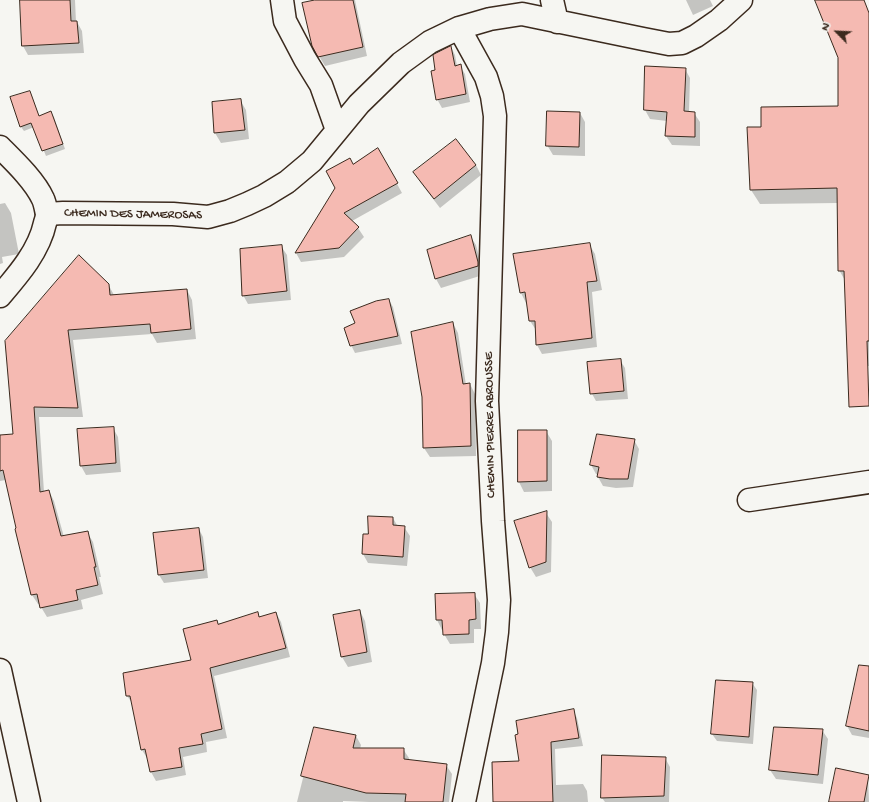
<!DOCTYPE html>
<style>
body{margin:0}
#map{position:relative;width:869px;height:802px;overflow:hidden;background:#f6f6f2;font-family:"Gochi Hand",sans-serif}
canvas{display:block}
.north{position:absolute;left:817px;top:12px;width:40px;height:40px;-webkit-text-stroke:3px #f6f6f2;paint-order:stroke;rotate:294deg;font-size:11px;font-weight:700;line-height:16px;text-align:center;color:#3b2a1e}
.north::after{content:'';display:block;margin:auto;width:14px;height:18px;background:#3b2a1e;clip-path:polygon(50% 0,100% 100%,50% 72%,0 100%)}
</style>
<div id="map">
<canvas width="869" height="802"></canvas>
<div class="north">N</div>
</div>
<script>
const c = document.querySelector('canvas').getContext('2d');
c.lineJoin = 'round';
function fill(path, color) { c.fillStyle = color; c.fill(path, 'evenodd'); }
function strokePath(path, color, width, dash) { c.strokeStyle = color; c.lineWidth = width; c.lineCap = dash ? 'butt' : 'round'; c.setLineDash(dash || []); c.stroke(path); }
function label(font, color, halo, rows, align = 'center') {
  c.font = font + ' "Gochi Hand",sans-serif'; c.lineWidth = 4; c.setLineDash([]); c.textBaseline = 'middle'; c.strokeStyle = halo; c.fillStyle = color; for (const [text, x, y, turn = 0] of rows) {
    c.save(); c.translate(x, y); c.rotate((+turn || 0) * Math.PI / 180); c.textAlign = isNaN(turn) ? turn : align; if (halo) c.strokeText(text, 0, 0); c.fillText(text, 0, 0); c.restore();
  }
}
const shadow = new Path2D(`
 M 21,0 L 75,0 L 76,22 L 77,22 L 82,31 L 84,53 L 28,55 L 23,46 Z
 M 320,0 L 355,0 L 367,56 L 325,66 L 313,46 Z
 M 686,0 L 710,0 L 713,6 L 693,15 Z
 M 451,47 L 455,55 L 457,66 L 460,66 L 465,74 L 470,102 L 442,108 L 437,99 L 436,71 Z
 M 685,69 L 690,78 L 689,112 L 694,113 L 700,122 L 700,146 L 672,145 L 666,136 L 667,121 L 650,119 L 645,110 Z
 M 869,71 L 869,366 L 857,367 L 846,282 L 839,270 L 838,203 L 760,204 L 751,190 L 762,128 L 839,107 Z
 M 30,92 L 32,96 L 39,117 L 51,112 L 54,117 L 65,149 L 46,156 L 34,127 L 24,131 L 21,127 L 11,98 Z
 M 240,100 L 246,110 L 249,139 L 221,143 L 215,133 L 213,103 Z
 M 580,113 L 585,122 L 585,156 L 553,155 L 547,145 Z
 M 378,149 L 402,193 L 352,221 L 358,228 L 364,237 L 344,257 L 301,262 L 296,253 L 353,165 Z
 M 476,165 L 481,175 L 440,208 L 420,182 L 415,172 Z
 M 5,203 L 11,213 L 19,254 L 2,257 L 3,263 L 0,264 L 0,204 Z
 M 470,236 L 476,245 L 483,272 L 483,275 L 441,288 L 436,279 L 428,250 Z
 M 589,244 L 595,254 L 602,290 L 592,292 L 597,347 L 542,354 L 537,345 L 536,330 L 530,321 L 527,302 L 526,303 L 521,293 L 515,255 Z
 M 281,246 L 287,255 L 291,300 L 248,304 L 243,295 Z
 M 108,284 L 114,295 L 187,290 L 192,300 L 196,339 L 157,343 L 152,334 L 73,340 L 83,417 L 39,417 L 44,492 L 49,491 L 54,501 L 64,537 L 87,532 L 93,542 L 101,577 L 99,577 L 103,594 L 81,600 L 83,609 L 47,617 L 41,607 L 40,604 L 38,604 L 32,595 L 6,480 L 0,481 L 0,436 L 14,435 L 6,341 Z
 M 389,300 L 393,307 L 402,344 L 355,353 L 351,345 L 356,324 Z
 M 453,323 L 458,333 L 466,385 L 470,384 L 475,394 L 476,456 L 430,457 L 424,448 Z
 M 620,360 L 625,368 L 628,399 L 596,401 L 591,392 Z
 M 113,428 L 118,437 L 121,472 L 86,475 L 81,466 Z
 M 519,431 L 546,431 L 552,441 L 552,491 L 524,492 L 519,482 Z
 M 597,435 L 634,440 L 639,449 L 633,487 L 616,488 L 603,486 L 598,477 L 598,475 L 596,474 L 591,465 Z
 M 546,513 L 552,522 L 551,572 L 536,577 L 530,567 Z
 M 393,518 L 398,527 L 404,527 L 410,536 L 407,566 L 368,563 L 363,554 L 369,535 Z
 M 199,529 L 203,537 L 208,578 L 164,583 L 159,575 Z
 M 474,594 L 480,603 L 481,629 L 474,629 L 474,643 L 450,644 L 444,634 L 444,630 L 442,630 L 437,620 L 436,595 Z
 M 360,611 L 365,621 L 372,662 L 348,667 L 342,657 L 335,616 Z
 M 276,613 L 281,622 L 290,657 L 214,676 L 227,738 L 206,742 L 207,752 L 183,757 L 186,775 L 156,781 L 151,772 L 148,758 L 147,758 L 142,750 L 133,704 L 127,696 L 193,661 L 218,624 L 257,614 L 260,617 Z
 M 869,681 L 869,738 L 852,735 L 847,726 Z
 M 752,683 L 757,690 L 753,744 L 717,741 L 712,734 Z
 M 573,710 L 577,718 L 583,746 L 555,749 L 556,785 L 583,784 L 587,791 L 588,802 L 494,802 L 521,762 Z
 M 775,728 L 822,730 L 828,739 L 823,784 L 776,779 L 770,770 Z
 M 356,736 L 361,745 L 360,749 L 403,749 L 409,758 L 409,761 L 446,765 L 452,774 L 449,802 L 369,802 L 343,801 L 343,802 L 297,802 L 303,778 L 302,776 Z
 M 665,758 L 670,767 L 669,802 L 605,802 L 602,798 Z
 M 868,776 L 869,802 L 830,802 Z`);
const building = new Path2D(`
 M 20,0 L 70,0 L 71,21 L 77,21 L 79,43 L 22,46 Z
 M 315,0 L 353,0 L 363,47 L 318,57 L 312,46 L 302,3 Z
 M 815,0 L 864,0 L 869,13 L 869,341 L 867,341 L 869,406 L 849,407 L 844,271 L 838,271 L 837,188 L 750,190 L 747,127 L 761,127 L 761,107 L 838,106 L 838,58 Z
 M 451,46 L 455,66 L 461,64 L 466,94 L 436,100 L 431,71 L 435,70 L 433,55 Z
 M 645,66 L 686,68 L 684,111 L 695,112 L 695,137 L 665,136 L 667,112 L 644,110 Z
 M 30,91 L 39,116 L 51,111 L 63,144 L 42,151 L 31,123 L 20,127 L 10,97 Z
 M 241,99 L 245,130 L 214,133 L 212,102 Z
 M 547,111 L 580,112 L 579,147 L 546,146 Z
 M 456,139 L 476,165 L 434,199 L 413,172 Z
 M 378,148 L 398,183 L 344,213 L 359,227 L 339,248 L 295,253 L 335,188 L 326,171 L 350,158 L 353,164 Z
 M 471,235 L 478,262 L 478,266 L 435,279 L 427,250 Z
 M 590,243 L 597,281 L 587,282 L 592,338 L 536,345 L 535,321 L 529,321 L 525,292 L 520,293 L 513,254 Z
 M 282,245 L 287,291 L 242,296 L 240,249 Z
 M 79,255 L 109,284 L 110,295 L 187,289 L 191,329 L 151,333 L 150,324 L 68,330 L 78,408 L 34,407 L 40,492 L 49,490 L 61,536 L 88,531 L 96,567 L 94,567 L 98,585 L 76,590 L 78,600 L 40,608 L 37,594 L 31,595 L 15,529 L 16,528 L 3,470 L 0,471 L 0,435 L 13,434 L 5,341 Z
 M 389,299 L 398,336 L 350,346 L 344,328 L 355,323 L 350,311 L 376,301 Z
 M 453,322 L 463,384 L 470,383 L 471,446 L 423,448 L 422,397 L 411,332 Z
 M 621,359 L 624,391 L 590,394 L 587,362 Z
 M 114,427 L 116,463 L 80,466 L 77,429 Z
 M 518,430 L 547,430 L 547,481 L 518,482 Z
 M 597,434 L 635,439 L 628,479 L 610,479 L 597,477 L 599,467 L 590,465 Z
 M 547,511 L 546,562 L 529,568 L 514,521 Z
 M 368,516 L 393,517 L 393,525 L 405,526 L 403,557 L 362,554 L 363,534 L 368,534 Z
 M 199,528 L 204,570 L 158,575 L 153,533 Z
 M 475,593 L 476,619 L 469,620 L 469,634 L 443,635 L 442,620 L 436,620 L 435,594 Z
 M 360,610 L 367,652 L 341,657 L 333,615 Z
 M 258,612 L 259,617 L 276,612 L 286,648 L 210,668 L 222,729 L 201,734 L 203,744 L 179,748 L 182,767 L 150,772 L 145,749 L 141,750 L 130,696 L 126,696 L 123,673 L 191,660 L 183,629 L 217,620 L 218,624 Z
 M 859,665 L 869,666 L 869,731 L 846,726 Z
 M 716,680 L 753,682 L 749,737 L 711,734 Z
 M 574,709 L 579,738 L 551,742 L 553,802 L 493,802 L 492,762 L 519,761 L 515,735 L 518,734 L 516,721 Z
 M 314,727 L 356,735 L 353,748 L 404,748 L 404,759 L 447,764 L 443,802 L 405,802 L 406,794 L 366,793 L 301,776 Z
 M 774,727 L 823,729 L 818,775 L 769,770 Z
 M 602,755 L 666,757 L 664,796 L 601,798 Z
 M 836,768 L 869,775 L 864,802 L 829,802 Z`);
const minor = new Path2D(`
 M 282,0 L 285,21 L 305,59 L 321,85 L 337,130
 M 552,0 L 557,22
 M 459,28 L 486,77 L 492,96 L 495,116 L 487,401 L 493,521 L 499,600 L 497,632 L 493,663 L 464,802
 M 47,214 L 63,213 L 173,214 L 208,217 L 230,211 L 247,204 L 264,196 L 287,182 L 312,161 L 359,104 L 401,63 L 430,42 L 459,28 L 490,19 L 522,14 L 643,39 L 669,44 L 682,43 L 696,36 L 719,20 L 741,0
 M 749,500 L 869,482`);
const major = new Path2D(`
 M 0,147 C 14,161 35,181 43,199 C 45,203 46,210 47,214 C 47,217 46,220 45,223 C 39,251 18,275 0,296
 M 0,670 L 29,802`);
const streetNames = [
 ["CHEMIN DES JAMEROSAS",133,215,1],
 ["CHEMIN PIERRE ABROUSSE",491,425,-91]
];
fill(shadow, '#0003');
fill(building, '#f5bab2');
strokePath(building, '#3b2a1e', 1);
strokePath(minor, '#3b2a1e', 25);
strokePath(major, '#3b2a1e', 25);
strokePath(minor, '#f6f6f2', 22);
strokePath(major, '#f6f6f2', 22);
label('13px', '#3b2a1e', '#f6f6f2', streetNames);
</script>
